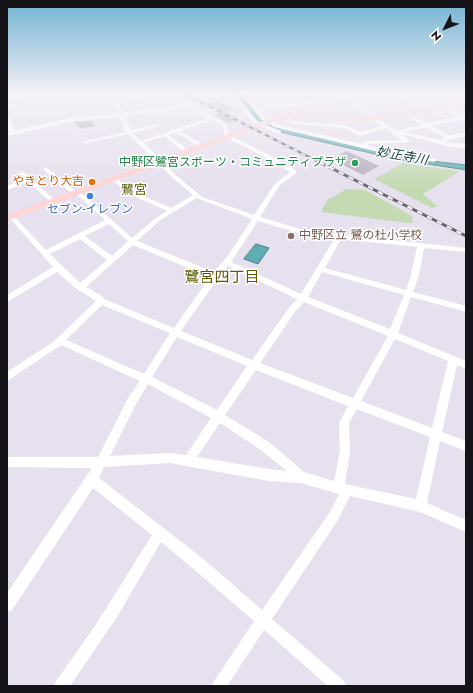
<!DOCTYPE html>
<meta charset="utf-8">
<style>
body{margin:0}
#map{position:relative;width:473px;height:693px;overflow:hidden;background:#e7e0ee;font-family:Jost,sans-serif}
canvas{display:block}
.frame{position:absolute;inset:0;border:8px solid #161419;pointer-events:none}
.north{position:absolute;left:425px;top:8px;width:40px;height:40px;-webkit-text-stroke:3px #fff;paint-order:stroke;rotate:228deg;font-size:11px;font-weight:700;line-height:16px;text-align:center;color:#161419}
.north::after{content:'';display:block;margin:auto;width:14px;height:18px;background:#161419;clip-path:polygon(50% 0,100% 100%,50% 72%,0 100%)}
</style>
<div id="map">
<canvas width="473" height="693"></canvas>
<div class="frame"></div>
<div class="north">N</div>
</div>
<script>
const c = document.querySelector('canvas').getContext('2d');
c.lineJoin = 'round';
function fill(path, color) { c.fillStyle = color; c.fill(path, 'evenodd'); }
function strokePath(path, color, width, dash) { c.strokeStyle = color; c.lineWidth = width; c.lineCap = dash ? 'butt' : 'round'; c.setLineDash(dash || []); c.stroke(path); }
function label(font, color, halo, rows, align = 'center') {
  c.font = font + ' Jost,"Noto Sans JP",sans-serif'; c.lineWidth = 3; c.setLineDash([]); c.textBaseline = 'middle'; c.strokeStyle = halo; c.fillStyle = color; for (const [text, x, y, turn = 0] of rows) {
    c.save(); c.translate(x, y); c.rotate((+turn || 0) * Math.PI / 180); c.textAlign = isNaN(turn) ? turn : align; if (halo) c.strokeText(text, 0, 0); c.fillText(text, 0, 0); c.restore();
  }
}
const green = new Path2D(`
 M 403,163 L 458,171 L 459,172 L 423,194 L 437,206 L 432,208 L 374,179 Z
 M 346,189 L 365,190 L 412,216 L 413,222 L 407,223 L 322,212 L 322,209 L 329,198 L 332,198 Z`);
const water = new Path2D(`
 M 233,92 L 240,92 L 273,125 L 423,160 L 466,165 L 466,170 L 396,159 L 280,132 L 257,122 Z
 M 256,244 L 269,248 L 258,264 L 244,259 Z`);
const building = new Path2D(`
 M 217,101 L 235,109 L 224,112 L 239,119 L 228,123 L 214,115 L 221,112 L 206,104 Z
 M 91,121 L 96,126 L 80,129 L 74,122 Z
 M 347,151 L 379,166 L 363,175 L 331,159 Z`);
const minor = new Path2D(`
 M 13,92 L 17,92 L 18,96 L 66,92 L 88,92 L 18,99 L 19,108 L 7,110 L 7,108 L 14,106 L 14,99 L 7,99 L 7,97 L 13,96 Z
 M 110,92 L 114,92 L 117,99 L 168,92 L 227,124 L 229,135 L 273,157 L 296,171 L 296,173 L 279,186 L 260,217 L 307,231 L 466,248 L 466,252 L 424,248 L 419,275 L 413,292 L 466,306 L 466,312 L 411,297 L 398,333 L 466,361 L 466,369 L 457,365 L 442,432 L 466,441 L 466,451 L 440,441 L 427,503 L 466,520 L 466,532 L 420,512 L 350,496 L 338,520 L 272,619 L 344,681 L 346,686 L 328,686 L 264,630 L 227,686 L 211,686 L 254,621 L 196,571 L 161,542 L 117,617 L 70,686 L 54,686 L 56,681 L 95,626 L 152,535 L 93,488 L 12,610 L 7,612 L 7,593 L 92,468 L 7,467 L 7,457 L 98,457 L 128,398 L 140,381 L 61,345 L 7,381 L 7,372 L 53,342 L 96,301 L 74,287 L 57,272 L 7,302 L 7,295 L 53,267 L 8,216 L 11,214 L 13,215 L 46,250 L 105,220 L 75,193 L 70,192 L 44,170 L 43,169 L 46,167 L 74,190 L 79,191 L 132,238 L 156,218 L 167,211 L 132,195 L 112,180 L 112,178 L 116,178 L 136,193 L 171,208 L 193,195 L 173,178 L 128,134 L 82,144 L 82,142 L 126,132 L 120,117 L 74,121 L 7,136 L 7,132 L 9,132 L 7,125 L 7,116 L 9,117 L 14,131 L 74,117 L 119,114 ZM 167,95 L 185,105 L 123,113 L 119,102 ZM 189,107 L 208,118 L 141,141 L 133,133 L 160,126 L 157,124 L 131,130 L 125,116 ZM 212,120 L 223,126 L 225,137 L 269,159 L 290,172 L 275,184 L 254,215 L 202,197 L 177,176 L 144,143 L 164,136 L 185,153 L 189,153 L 189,151 L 169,135 L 176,132 L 199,147 L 203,147 L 203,145 L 180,131 ZM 197,198 L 252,219 L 227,257 L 214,272 L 137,241 L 160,220 ZM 258,221 L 306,235 L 335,238 L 301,294 L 231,262 ZM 109,224 L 128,241 L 112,256 L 85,236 ZM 80,239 L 107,260 L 80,283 L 50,254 ZM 341,239 L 417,247 L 411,275 L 406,290 L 325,268 ZM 133,245 L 210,277 L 174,328 L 104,299 L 102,296 L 86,287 ZM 228,266 L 297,299 L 289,308 L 252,360 L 181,331 L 218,278 ZM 322,272 L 404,295 L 390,329 L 308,297 ZM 304,302 L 388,336 L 353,398 L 260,363 L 295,312 ZM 102,305 L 170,333 L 144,374 L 66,340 ZM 177,337 L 247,366 L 217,410 L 152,377 ZM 395,339 L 448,361 L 432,428 L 361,401 ZM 256,370 L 348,406 L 339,423 L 340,451 L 334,481 L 304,472 L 269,442 L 225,415 ZM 148,384 L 211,418 L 186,455 L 170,453 L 110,456 L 136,404 ZM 357,409 L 430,437 L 416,499 L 345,484 L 350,451 L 349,423 ZM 220,423 L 261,450 L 287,471 L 269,469 L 197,457 ZM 170,463 L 269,481 L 301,483 L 339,494 L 330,512 L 262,610 L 206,561 L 99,478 L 104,467 Z
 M 229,92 L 234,92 L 257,121 L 281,131 L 281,133 L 277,133 L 253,123 Z
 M 239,92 L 244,92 L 257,107 L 343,97 L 337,92 L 342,92 L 396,131 L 422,125 L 405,115 L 405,113 L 407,113 L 427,123 L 457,117 L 439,108 L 439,106 L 443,106 L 422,94 L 403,97 L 424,110 L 424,112 L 422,112 L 398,98 L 386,100 L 384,99 L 394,96 L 389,92 L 394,92 L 399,95 C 422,91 430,90 448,106 L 445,107 L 462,115 L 466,115 L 465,119 L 431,126 L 450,136 L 466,132 L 466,136 L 444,141 L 441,139 L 444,137 L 426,127 L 404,132 L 452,143 L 466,144 L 466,148 L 452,147 L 401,134 L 409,140 L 409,142 L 368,144 L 368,146 L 436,159 L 437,160 L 434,162 L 391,155 L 274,127 L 261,119 ZM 346,99 L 382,126 L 360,132 L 345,125 L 294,121 L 283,116 L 281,117 L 293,124 L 344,128 L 360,136 L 386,128 L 402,140 L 365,141 L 363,142 L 362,144 L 276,124 L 265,117 L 259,110 Z
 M 448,92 L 455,92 L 466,96 L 466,99 Z
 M 22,171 L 55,200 L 55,202 L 51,202 L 28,182 L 7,190 L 7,186 L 25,179 L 19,173 Z`);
const secondary = new Path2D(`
 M 466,98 L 466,102 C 437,110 406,119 376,120 C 344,121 313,114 281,120 L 7,221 L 7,215 L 276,116 C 309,109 342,117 375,116 C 406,115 436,106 466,98 Z`);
const railFar1 = new Path2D(`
 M 181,92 L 321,163`);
const rail = new Path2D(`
 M 319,162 L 466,236`);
const markers = [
 [355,163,4,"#2e9e5b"],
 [92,182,4,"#e8710a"],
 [90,196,4,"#3f7fe0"],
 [291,236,4,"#8d6e63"]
];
const farLeisurenames = [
 ["中野区鷺宮スポーツ・コミュニティプラザ",347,163]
];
const farFoodnames = [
 ["やきとり大吉",84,182]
];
const farShopnames = [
 ["セブン-イレブン",90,210]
];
const farEducationnames = [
 ["中野区立 鷺の杜小学校",299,236]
];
const farWaternames = [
 ["妙正寺川",402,157,10]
];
const farQuarternames = [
 ["鷺宮",134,191]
];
const neighbourhoodNames = [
 ["鷺宮四丁目",222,278]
];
fill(green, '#c4dab2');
fill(water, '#5eaeb1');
strokePath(water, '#488083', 1);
fill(building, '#b6b0be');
fill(minor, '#fff');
fill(secondary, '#fed4d4');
strokePath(railFar1, '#68646d', 2.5);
strokePath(rail, '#68646d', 3);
strokePath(railFar1, '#fff', 1.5, [4.5]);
strokePath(rail, '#fff', 2, [5.5]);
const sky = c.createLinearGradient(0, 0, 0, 189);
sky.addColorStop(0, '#71b2d2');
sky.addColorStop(0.49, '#f4f1f7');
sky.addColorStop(1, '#f4f1f700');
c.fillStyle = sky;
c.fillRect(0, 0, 473, 189);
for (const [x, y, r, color] of markers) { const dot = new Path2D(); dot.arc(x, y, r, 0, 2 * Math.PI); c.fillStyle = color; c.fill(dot); strokePath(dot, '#fff', 1.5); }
label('12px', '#27864d', '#fff', farLeisurenames, 'right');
label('12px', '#c56008', '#fff', farFoodnames, 'right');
label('12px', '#366cbe', '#fff', farShopnames);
label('12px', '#785e54', '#fff', farEducationnames, 'left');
label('italic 13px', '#1b4244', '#fff', farWaternames);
label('13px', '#5b5a00', '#fff', farQuarternames);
label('15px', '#5b5a00', '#fff', neighbourhoodNames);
</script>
